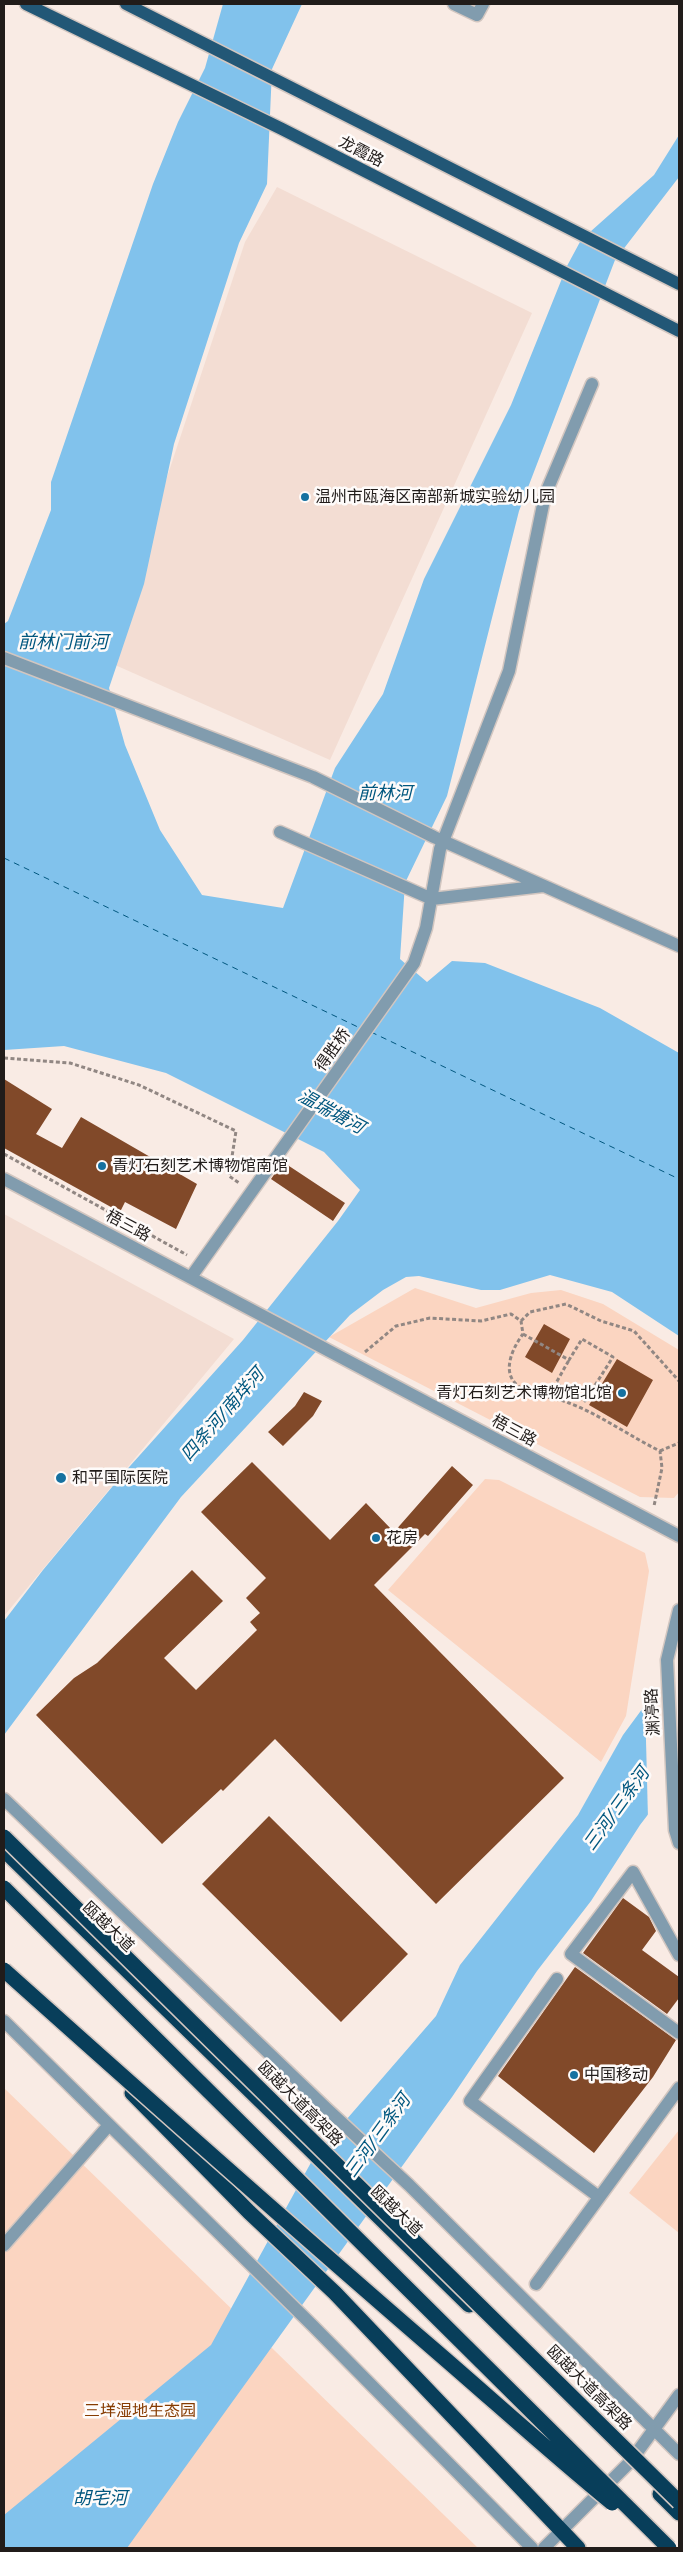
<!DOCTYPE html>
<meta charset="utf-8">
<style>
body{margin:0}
#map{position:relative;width:683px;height:2552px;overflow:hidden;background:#f9ebe4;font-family:"Work Sans",sans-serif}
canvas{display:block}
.frame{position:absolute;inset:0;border:5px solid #211c1a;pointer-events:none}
</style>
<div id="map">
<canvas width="683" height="2552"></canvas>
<div class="frame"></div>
</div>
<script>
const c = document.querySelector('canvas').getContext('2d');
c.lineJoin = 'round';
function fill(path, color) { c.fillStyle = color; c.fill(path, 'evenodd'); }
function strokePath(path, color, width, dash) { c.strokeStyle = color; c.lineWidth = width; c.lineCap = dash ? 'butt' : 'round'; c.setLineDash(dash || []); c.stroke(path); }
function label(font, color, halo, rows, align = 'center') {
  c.font = font + ' "Work Sans","Noto Sans SC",sans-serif'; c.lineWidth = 5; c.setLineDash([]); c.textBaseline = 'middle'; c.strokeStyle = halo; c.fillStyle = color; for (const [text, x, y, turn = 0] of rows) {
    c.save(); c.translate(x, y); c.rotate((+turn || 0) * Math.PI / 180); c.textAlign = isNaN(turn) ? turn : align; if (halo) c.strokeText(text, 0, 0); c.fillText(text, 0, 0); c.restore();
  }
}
const built = new Path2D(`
 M 277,187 L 532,313 L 330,760 L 106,661 L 245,242 Z
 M 4,1214 L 234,1339 L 4,1616 Z`);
const green = new Path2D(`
 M 415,1288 L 476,1308 L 531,1293 L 561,1290 L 603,1304 L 679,1350 L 679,1492 L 674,1498 L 640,1497 L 329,1337 Z
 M 485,1479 L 499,1480 L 645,1553 L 649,1571 L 626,1716 L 601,1762 L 388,1590 Z
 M 4,2088 L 478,2548 L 4,2548 Z
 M 679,2130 L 679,2233 L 629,2193 Z`);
const water = new Path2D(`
 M 223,4 L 302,4 L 272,69 L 267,184 L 239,243 L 174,444 L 144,584 L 109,688 L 125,745 L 160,830 L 202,895 L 283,908 L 335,768 L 383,694 L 424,579 L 511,405 L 567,266 L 581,240 L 654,175 L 679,135 L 679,177 L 615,260 L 519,511 L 447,796 L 405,883 L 400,959 L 427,982 L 452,961 L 485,963 L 600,1008 L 679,1053 L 679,1336 L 612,1292 L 550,1275 L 500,1290 L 481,1290 L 419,1276 L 406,1277 L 383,1290 L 350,1315 L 181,1497 L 4,1735 L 4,1621 L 43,1570 L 122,1475 L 243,1340 L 338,1221 L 360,1190 L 324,1152 L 166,1073 L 64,1046 L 4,1050 L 4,624 L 8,621 L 51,510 L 51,482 L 153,184 L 178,122 L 205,68 Z
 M 679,1659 L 679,1774 L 640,1825 L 591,1901 L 537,1971 L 452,2097 L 127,2548 L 4,2548 L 4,2515 L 211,2345 L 314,2157 L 436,2016 L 460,1965 L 578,1815 L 623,1735 Z`);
const pier = new Path2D(`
 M 679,1657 L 679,1778 L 648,1819 L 645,1701 Z`);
const ferry = new Path2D(`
 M 4,858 L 360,1028
 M 371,1032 L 679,1179`);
const building = new Path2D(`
 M 4,1079 L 52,1109 L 36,1134 L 62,1148 L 81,1117 L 197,1184 L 176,1229 L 125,1202 L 120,1212 L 4,1148 Z
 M 283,1162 L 345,1203 L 333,1221 L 271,1179 Z
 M 544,1324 L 570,1339 L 552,1373 L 525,1357 Z
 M 617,1359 L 653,1380 L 627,1427 L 589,1405 Z
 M 304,1392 L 322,1401 L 313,1416 L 283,1446 L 268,1432 L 295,1406 Z
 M 252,1462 L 330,1540 L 366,1503 L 394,1532 L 452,1466 L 473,1485 L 428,1536 L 425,1534 L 374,1585 L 564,1778 L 436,1904 L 275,1739 L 223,1791 L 221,1789 L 162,1844 L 36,1715 L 74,1678 L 97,1663 L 192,1570 L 223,1601 L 164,1658 L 196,1690 L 257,1630 L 250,1622 L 260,1613 L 246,1598 L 266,1578 L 201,1512 Z
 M 269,1816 L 408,1954 L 341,2022 L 202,1884 Z
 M 623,1898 L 649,1917 L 656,1931 L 642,1950 L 679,1977 L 679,1998 L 667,2014 L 583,1953 Z
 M 575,1967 L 676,2040 L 653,2077 L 594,2153 L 498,2076 Z`);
const path = new Path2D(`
 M 4,1058 L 70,1063 L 139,1085 L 236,1131 L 229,1176 L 239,1183
 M 4,1154 L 187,1255
 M 521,1321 L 530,1312 L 566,1304 L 601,1321 L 634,1331 L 679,1381
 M 523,1334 L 569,1360 L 582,1339 L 613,1357 L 585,1401 L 556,1383 L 569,1360
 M 365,1352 L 396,1326 L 430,1318 L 481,1321 L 511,1314 L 521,1321 L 523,1334 C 514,1346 502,1369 515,1383 C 528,1397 552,1396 569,1403 C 599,1414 631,1437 660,1451 L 662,1468 L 654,1506
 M 660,1451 L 679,1443`);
const minor = new Path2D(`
 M 454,4 L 477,15 L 483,4
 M 4,658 L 313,777 L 434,837 L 679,946
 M 280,832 L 432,899 L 543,886
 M 4,1179 L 679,1536
 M 191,1277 L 414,963 L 426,928 L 440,849 L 509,671 L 545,495 L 592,384
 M 679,1610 L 667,1660 L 675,1830 L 679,1843
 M 4,1799 L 327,2109 L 409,2185 L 679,2454
 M 679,1955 L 633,1872 L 571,1954 L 679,2033
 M 557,1979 L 470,2101 L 599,2197
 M 4,2021 L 313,2326 L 532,2548
 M 4,2245 L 109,2125
 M 536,2284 L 679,2088
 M 544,2548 L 630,2462 L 679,2395`);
const major = new Path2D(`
 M 26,4 L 282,129 L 679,331
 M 126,4 L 679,284`);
const highway = new Path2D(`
 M 4,1850 L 469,2305
 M 132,2093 L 249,2212 L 335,2293 L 578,2548
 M 660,2494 L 679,2513`);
const highwayBridge = new Path2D(`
 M 4,1837 L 679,2502
 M 4,1888 L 669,2548
 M 4,1970 C 147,2098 291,2226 437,2352 C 495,2402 552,2454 612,2503`);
const markers = [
 [305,497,5,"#1671a0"],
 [102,1166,5,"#1671a0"],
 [622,1393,5,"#1671a0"],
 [61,1478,6,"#1671a0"],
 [376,1538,5,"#1671a0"],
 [574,2075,5,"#1671a0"]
];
const streetNames = [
 ["龙霞路",361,152,27],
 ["得胜桥",333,1050,-55],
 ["梧三路",128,1226,28],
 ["梧三路",514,1431,28],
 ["渊渟路",653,1712,-93],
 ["瓯越大道",108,1927,44],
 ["瓯越大道高架路",300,2104,45],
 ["瓯越大道",396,2211,44],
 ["瓯越大道高架路",589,2388,45]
];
const poiNames = [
 ["温州市瓯海区南部新城实验幼儿园",315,497],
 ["青灯石刻艺术博物馆南馆",112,1166],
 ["青灯石刻艺术博物馆北馆",612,1393,"right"],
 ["和平国际医院",72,1478],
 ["花房",386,1538],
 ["中国移动",584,2075]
];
const parkNames = [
 ["三垟湿地生态园",140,2411]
];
const waterNames = [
 ["前林门前河",63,643],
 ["前林河",385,794],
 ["温瑞塘河",331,1112,29],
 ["四条河/南垟河",223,1415,-49],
 ["三河/三条河",617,1809,-54],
 ["三河/三条河",378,2136,-54],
 ["胡宅河",100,2499]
];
fill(built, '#f3ddd3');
fill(green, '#fbd5c1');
fill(water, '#81c2ec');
fill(pier, '#f9ebe4');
strokePath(ferry, '#01577f', 1, [6, 5]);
fill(building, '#814929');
strokePath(minor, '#d2c6c0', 15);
strokePath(major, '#d2c6c0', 15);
strokePath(highway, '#d2c6c0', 18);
strokePath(path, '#918783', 3, [4, 2.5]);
strokePath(minor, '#819cae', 12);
strokePath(major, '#225776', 12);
strokePath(highway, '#083e5a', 15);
strokePath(highwayBridge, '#d2c6c0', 18, []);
strokePath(highwayBridge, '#083e5a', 15);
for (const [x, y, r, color] of markers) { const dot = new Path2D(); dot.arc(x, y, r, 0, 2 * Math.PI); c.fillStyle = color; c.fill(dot); strokePath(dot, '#fefbfa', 2); }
label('16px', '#211c1a', '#fefbfa', streetNames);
label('16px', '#211c1a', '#fefbfa', poiNames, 'left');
label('16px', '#863b01', '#fefbfa', parkNames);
label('italic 18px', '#01577f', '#fefbfa', waterNames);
</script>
